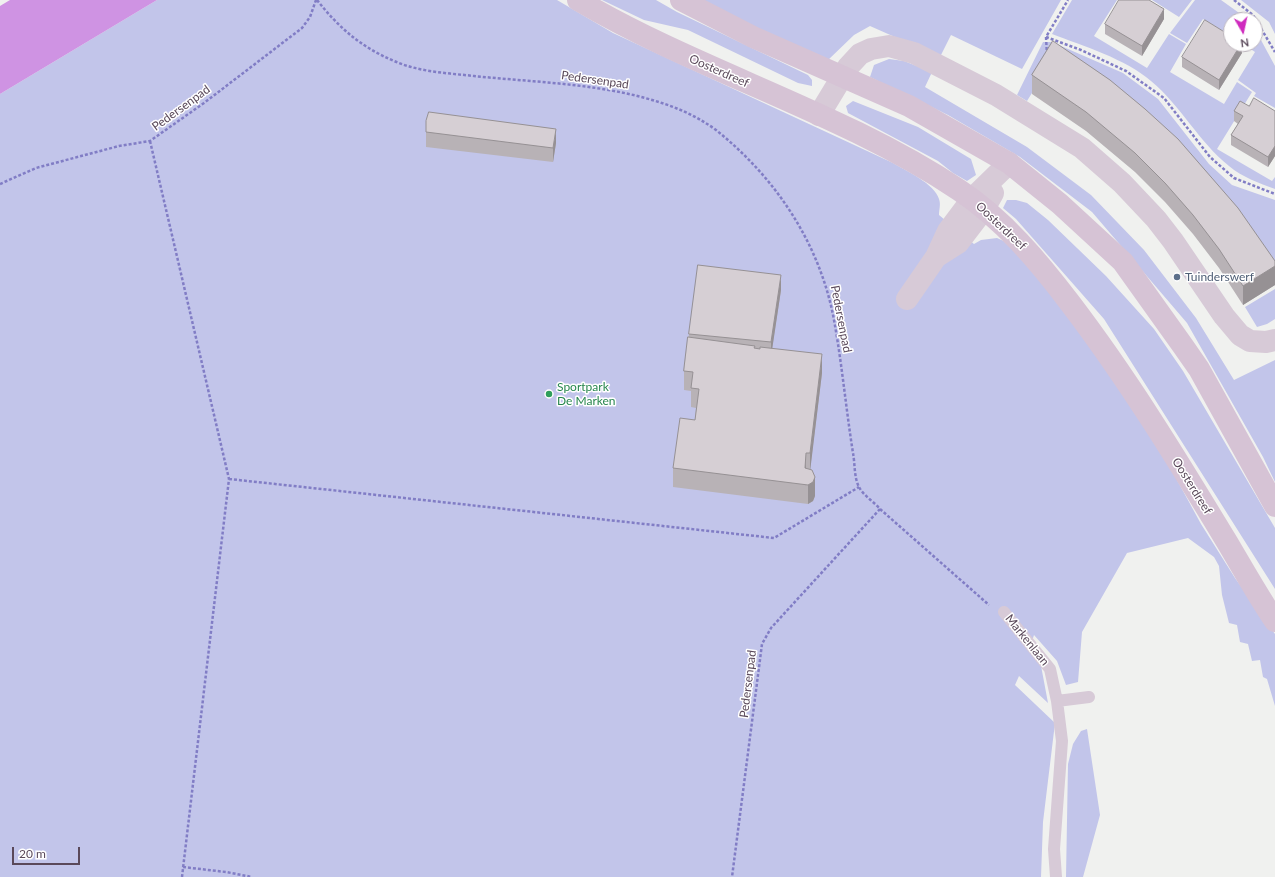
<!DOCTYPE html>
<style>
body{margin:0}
#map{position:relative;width:1275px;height:877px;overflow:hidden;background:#f0f1ef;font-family:Lato,sans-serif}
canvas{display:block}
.north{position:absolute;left:1223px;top:12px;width:40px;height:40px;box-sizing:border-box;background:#fff;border:1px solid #bdb6bd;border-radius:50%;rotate:171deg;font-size:11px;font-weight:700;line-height:16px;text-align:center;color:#5a495a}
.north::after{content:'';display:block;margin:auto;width:14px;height:18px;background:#cf2bbe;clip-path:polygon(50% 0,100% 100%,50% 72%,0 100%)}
.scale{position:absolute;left:12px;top:847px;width:68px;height:18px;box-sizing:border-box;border:2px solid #5a495a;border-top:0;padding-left:5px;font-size:12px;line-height:14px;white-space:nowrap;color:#5a495a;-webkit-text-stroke:3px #fff;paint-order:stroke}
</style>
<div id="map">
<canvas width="1275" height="877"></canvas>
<div class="north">N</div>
<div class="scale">20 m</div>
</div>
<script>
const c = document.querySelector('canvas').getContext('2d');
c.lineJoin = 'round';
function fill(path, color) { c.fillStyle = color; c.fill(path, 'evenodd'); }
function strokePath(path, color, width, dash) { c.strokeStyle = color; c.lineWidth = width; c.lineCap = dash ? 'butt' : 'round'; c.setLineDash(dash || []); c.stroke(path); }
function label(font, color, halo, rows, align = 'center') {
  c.font = font + ' Lato,sans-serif'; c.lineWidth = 3; c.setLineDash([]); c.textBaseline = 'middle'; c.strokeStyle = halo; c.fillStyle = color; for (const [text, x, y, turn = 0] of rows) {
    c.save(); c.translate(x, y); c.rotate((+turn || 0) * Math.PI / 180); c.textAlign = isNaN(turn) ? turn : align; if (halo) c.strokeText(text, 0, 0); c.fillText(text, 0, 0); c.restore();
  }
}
const green = new Path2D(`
 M 157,0 L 557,0 L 613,33 L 893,163 C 905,170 935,184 939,199 C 941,204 939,210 939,215 L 974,244 L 981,240 L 997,238 L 1015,246 L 1088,336 L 1152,434 L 1201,524 L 1235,578 L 1275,634 L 1275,706 L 1267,679 L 1263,677 L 1260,660 L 1252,661 L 1248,644 L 1240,642 L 1237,625 L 1229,623 L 1222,595 L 1219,566 L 1214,557 L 1188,538 L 1127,553 L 1082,632 L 1078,682 L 1066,685 L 1057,661 L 1034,635 L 1030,647 L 1039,655 L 1048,703 L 1019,676 L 1015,685 L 1055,723 L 1043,822 L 1041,877 L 0,877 L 0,94 Z
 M 602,0 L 656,0 L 677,12 L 808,75 L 812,80 L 812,86 L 798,83 L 688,30 L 644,20 Z
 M 696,0 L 1061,0 L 1022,69 L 951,35 L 940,57 L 870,26 L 854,35 L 827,61 Z
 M 1072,0 L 1117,0 L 1094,36 L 1147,68 L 1169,34 L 1186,44 L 1170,72 L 1224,104 L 1237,82 L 1252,92 L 1217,149 L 1272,181 L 1275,177 L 1275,189 C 1259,183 1242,177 1229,166 C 1199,142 1181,106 1151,81 C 1126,59 1083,46 1052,34 Z
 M 1152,0 L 1192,0 L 1179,17 Z
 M 1195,0 L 1221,0 L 1249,20 L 1231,20 L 1231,36 L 1203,19 L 1187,43 L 1170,33 Z
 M 1241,0 L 1275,0 L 1275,34 L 1269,22 Z
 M 1255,29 L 1275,66 L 1275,108 L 1254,96 L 1256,93 L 1238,80 L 1255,52 L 1243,44 L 1255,44 Z
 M 1043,42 L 1052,42 L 1123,73 L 1158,99 L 1209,164 L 1232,185 L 1275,200 L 1275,278 L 1053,59 L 1027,101 L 1017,95 Z
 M 889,59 L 904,61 L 932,72 L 925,87 L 1027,147 L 1091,195 L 1144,250 L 1196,318 L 1234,380 L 1275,360 L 1275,482 L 1263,457 L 1187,323 L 1092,212 L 1020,157 L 948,115 L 870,77 L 874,65 Z
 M 853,101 L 918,127 L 971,159 L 976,175 L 967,181 L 953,173 L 938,161 L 848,113 L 846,106 Z
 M 1007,200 L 1016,200 L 1027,203 L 1048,220 L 1106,276 L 1154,329 L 1183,371 L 1275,528 L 1275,589 L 1104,319 L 1016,219 L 1003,208 Z
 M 1275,289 L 1275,319 L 1267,324 L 1257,327 L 1245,307 Z
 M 1087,729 L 1100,815 L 1083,877 L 1066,877 L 1068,764 L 1073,744 L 1081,731 Z`);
const water = new Path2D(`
 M 10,0 L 157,0 L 0,94 L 0,6 Z`);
const path = new Path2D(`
 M 317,0 C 339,28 361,47 394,61 C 419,72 447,73 474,76 C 531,82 590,83 645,98 C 671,105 694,114 716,130 C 776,178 820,244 834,320 C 842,364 846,409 853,453 C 855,463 854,478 859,487 C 863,495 874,502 880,509 L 771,628 L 762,644 L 732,877
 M 1234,0 L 1253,15 L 1275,52
 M 1046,37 L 1081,50 L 1126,71 L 1164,98 L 1210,157 L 1234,178 L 1275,194
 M 1047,55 L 1046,37 L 1068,0
 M 150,141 L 229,479 L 182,877
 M 0,184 L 36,168 L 119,146 L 150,141 L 204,103 L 302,28 L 310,17 L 316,0
 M 229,479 L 774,538 L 859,487
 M 880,509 L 989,605
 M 183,867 L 226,872 L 252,877`);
const lane = new Path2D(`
 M 1004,612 L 1050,669 L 1057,701 L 1062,741 L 1054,849 L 1056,877
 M 1057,701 L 1089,697`);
const street = new Path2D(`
 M 819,115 L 848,67 L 860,54 L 871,49 L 889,46 L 914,53 L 996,95 L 1082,148 L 1122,183 L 1156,219 L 1173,241 L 1224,316 L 1240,335 L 1250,341 L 1266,342 L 1275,340
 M 936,257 L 958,243 L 984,209 L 993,193
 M 907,299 L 936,257 L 948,231 L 972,199 L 1009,163`);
const secondary = new Path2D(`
 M 578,0 C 700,72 840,111 959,190 C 1003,219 1039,262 1070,303 C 1128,379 1178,461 1227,542 C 1243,569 1258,596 1275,621
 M 681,0 L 753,37 L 909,106 L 1009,163 L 1060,204 L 1123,262 L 1183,346 L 1199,369 L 1275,506`);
const wall = new Path2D(`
 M 1164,19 L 1142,56 L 1105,34 L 1105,24 Z
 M 1053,41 L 1275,261 L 1275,285 L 1243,305 L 1219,268 L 1193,234 L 1165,202 L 1135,172 L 1086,131 L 1032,94 L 1032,75 Z
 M 1242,44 L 1242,53 L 1219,90 L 1182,67 L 1182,57 Z
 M 1249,106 L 1275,111 L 1275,156 L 1268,167 L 1231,145 L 1231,135 L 1238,124 L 1234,121 L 1234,111 Z
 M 426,121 L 556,143 L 553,162 L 426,147 Z
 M 781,290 L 772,348 L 822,373 L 810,469 L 815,496 L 813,501 L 808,504 L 673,487 L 673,468 L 695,420 L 696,408 L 691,407 L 691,391 L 684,390 L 684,371 L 689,334 Z`);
const shadedWall = new Path2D(`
 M 1164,9 L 1164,19 L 1142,56 L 1142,46 Z
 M 1241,44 L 1242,44 L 1242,53 L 1219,90 L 1219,80 Z
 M 556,129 L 556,143 L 553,162 L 553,148 Z
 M 1275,146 L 1275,156 L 1268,167 L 1268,157 Z
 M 1275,266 L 1275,285 L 1243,305 L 1243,286 Z
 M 781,275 L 781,290 L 771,357 L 771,342 Z
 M 822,354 L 822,373 L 810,472 L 810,453 Z
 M 806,453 L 806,472 L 805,487 L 805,468 Z
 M 815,477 L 815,496 L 813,501 L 808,504 L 808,485 Z`);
const building = new Path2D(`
 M 1119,0 L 1149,0 L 1164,9 L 1142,46 L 1105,24 Z
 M 1205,20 L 1231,36 L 1231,44 L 1241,44 L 1219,80 L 1182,57 Z
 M 1053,41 L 1110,80 L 1145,109 L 1178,139 L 1238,208 L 1275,261 L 1275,266 L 1243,286 L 1219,249 L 1193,215 L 1165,183 L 1135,153 L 1086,112 L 1032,75 Z
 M 1254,98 L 1275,111 L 1275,146 L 1268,157 L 1231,135 L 1243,116 L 1234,111 L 1240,101 L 1249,106 Z
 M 429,112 L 556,129 L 553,148 L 426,132 L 426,121 Z
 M 698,265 L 781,275 L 771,342 L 689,334 Z
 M 688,337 L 755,346 L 754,348 L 760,349 L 760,347 L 822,354 L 810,453 L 806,453 L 805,468 L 812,470 L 815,477 L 813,482 L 808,485 L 673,468 L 680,418 L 695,420 L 699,389 L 691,388 L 693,372 L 684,371 Z`);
const markers = [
 [1177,277,4,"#5c6f8a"],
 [549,394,4,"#2e9e5b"]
];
const streetNames = [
 ["Oosterdreef",719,71,24],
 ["Pedersenpad",595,80,8],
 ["Pedersenpad",181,108,-36],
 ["Oosterdreef",1001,226,43],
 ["Pedersenpad",841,319,79],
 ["Oosterdreef",1192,486,58],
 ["Markenlaan",1027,640,51],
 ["Pedersenpad",748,684,-83]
];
const serviceNames = [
 ["Tuinderswerf",1185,277]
];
const leisureNames = [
 ["Sportpark",557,387],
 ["De Marken",557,401]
];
fill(green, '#c2c5ea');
fill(water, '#cf93e3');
strokePath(path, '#817dc5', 2.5, [3, 2]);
strokePath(lane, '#d7cad7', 12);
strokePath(street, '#d7cad7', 22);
strokePath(secondary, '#d6c3d5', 22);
fill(wall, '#b8b2b6');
fill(shadedWall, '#969194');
fill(building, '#d6cfd4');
strokePath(building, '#969194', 1);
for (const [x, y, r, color] of markers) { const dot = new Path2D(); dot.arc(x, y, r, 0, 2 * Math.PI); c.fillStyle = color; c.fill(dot); strokePath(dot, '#fff', 1.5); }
label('12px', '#5a495a', '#fff', streetNames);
label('12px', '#4e5e75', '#fff', serviceNames, 'left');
label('12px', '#27864d', '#fff', leisureNames, 'left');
</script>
